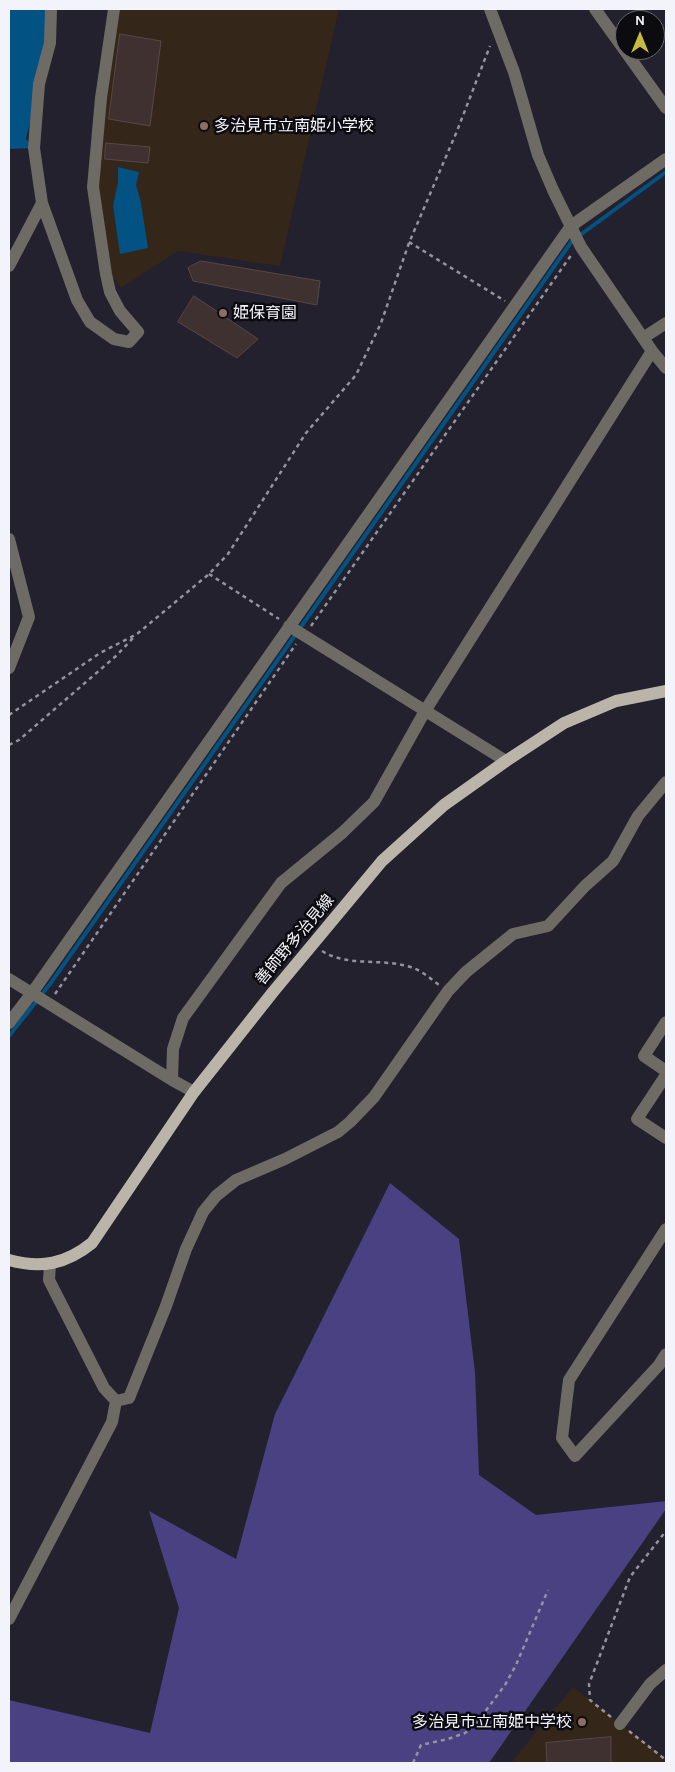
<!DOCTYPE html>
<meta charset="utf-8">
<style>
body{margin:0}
#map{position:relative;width:675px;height:1772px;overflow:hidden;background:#22212d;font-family:Karla,sans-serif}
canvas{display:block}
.frame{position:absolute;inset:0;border:10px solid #f3f3fb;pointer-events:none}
.north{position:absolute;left:615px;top:10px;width:50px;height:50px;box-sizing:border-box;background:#0c0b10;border:1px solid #68686e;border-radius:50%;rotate:0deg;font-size:14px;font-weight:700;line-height:20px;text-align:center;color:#f3f3fb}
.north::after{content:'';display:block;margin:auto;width:18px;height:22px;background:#c7bb3c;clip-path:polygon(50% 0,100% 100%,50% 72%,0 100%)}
</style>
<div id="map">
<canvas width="675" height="1772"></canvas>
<div class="frame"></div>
<div class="north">N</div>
</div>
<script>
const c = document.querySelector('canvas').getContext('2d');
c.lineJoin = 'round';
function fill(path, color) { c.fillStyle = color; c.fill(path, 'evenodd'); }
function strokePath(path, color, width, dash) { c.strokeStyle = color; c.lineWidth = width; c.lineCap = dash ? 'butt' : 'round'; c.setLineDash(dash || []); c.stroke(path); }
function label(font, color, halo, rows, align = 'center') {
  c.font = font + ' Karla,"Noto Sans JP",sans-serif'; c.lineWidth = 5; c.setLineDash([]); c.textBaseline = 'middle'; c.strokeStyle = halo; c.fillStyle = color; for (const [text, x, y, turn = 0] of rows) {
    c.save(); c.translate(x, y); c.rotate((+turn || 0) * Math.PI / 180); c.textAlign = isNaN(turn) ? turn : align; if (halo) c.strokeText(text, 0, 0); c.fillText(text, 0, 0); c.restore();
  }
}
const education = new Path2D(`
 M 114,9 L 339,9 L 280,266 L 178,251 L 121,288 L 109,272 L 92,153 Z
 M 573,1687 L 666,1758 L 666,1763 L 511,1763 Z`);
const forest = new Path2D(`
 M 390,1183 L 459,1239 L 475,1372 L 479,1475 L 536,1515 L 666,1501 L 666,1509 L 489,1763 L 9,1763 L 9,1700 L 150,1733 L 179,1608 L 149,1511 L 236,1559 L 275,1414 Z`);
const water = new Path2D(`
 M 9,9 L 51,9 L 51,36 L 26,139 L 34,148 L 9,149 Z
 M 118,167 L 139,172 L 136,185 L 141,203 L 148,248 L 120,254 L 113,206 L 118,182 Z`);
const stream = new Path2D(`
 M 9,1036 L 50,984 L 572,241 L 666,172`);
const building = new Path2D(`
 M 120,34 L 161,41 L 150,126 L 109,119 Z
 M 106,143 L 150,147 L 148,163 L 105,159 Z
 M 201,261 L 320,281 L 317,305 L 193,281 L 188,268 Z
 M 194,296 L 258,339 L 237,358 L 178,322 Z
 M 611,1737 L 611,1763 L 547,1763 L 546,1743 Z`);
const path = new Path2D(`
 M 409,242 L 505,301
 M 209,574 L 279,619
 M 311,626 L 572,254
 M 9,715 L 100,653 L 137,634 L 209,574 L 228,554 L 306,433 L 356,375 L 381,323 L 409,243 L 457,131 L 490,46
 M 9,745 L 19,740 L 116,656 L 134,637
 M 322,951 C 349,968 384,957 413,968 C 422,971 431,979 439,985
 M 55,994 L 296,644
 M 611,1717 L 590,1700 L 589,1684 L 630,1577 L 666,1531
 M 629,1731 L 666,1760
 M 413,1763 L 421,1745 L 448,1739 L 465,1733 L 475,1725 L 505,1685 L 516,1665 L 548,1590`);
const minor = new Path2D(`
 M 51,9 L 50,43 L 39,84 L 34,148 L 42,203 L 77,300 L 90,322 L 114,339 L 129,342 L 138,332 L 120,311 L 110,292 L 106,274 L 93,187 L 101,98 L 114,9
 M 490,9 L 514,72 L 538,155 L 553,190 L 581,247 L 652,351 L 666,368
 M 595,9 L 666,108
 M 9,266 L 42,203
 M 643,338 L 666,323
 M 9,539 L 29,617 L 9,668
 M 289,626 L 506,761
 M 9,979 L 172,1080 L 194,1092
 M 666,1022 L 644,1056 L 666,1071
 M 9,1023 L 32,993 L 571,226 L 666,159
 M 666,1075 L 637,1119 L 666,1138
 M 172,1080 L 173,1049 L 183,1018 L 281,883 L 342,833 L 374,802 L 425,711 L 652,351
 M 666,1229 L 569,1380 L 562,1438 L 575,1456 L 659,1365 L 666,1354
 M 50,1264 L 49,1280 L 104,1388 L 116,1401
 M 116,1401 L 129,1398 L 166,1306 L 186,1249 L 203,1212 L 216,1196 L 236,1180 L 285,1159 L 338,1132 L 350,1122 L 374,1097 L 448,991 L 466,972 L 513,934 L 548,926 L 585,886 L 613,861 L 638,816 L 666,782
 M 9,1619 L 112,1422 L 116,1401
 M 620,1724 L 650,1684 L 666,1670`);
const major = new Path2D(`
 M 9,1260 C 41,1269 66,1264 92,1243 L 194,1092 L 273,992 L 382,861 L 444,805 L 506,761 L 564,723 L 616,701 L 666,691`);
const markers = [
 [204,126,5,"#8d6e63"],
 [223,313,5,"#8d6e63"],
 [582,1722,5,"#8d6e63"]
];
const poiNames = [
 ["多治見市立南姫小学校",214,126],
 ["姫保育園",233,313],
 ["多治見市立南姫中学校",572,1722,"right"]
];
const streetNames = [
 ["善師野多治見線",295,940,-50]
];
fill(education, '#342719');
fill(forest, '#494181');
fill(water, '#025283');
strokePath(stream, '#025283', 4);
fill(building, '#403131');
strokePath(building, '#574746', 1);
strokePath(path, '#94949e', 2.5, [4, 4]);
strokePath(minor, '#6e6b65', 12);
strokePath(major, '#bbb5a9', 12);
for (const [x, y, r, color] of markers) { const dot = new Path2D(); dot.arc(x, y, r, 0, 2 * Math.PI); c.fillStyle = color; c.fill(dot); strokePath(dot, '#0c0b10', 2); }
label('16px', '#f3f3fb', '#0c0b10', poiNames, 'left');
label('16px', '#f3f3fb', '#0c0b10', streetNames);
</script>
